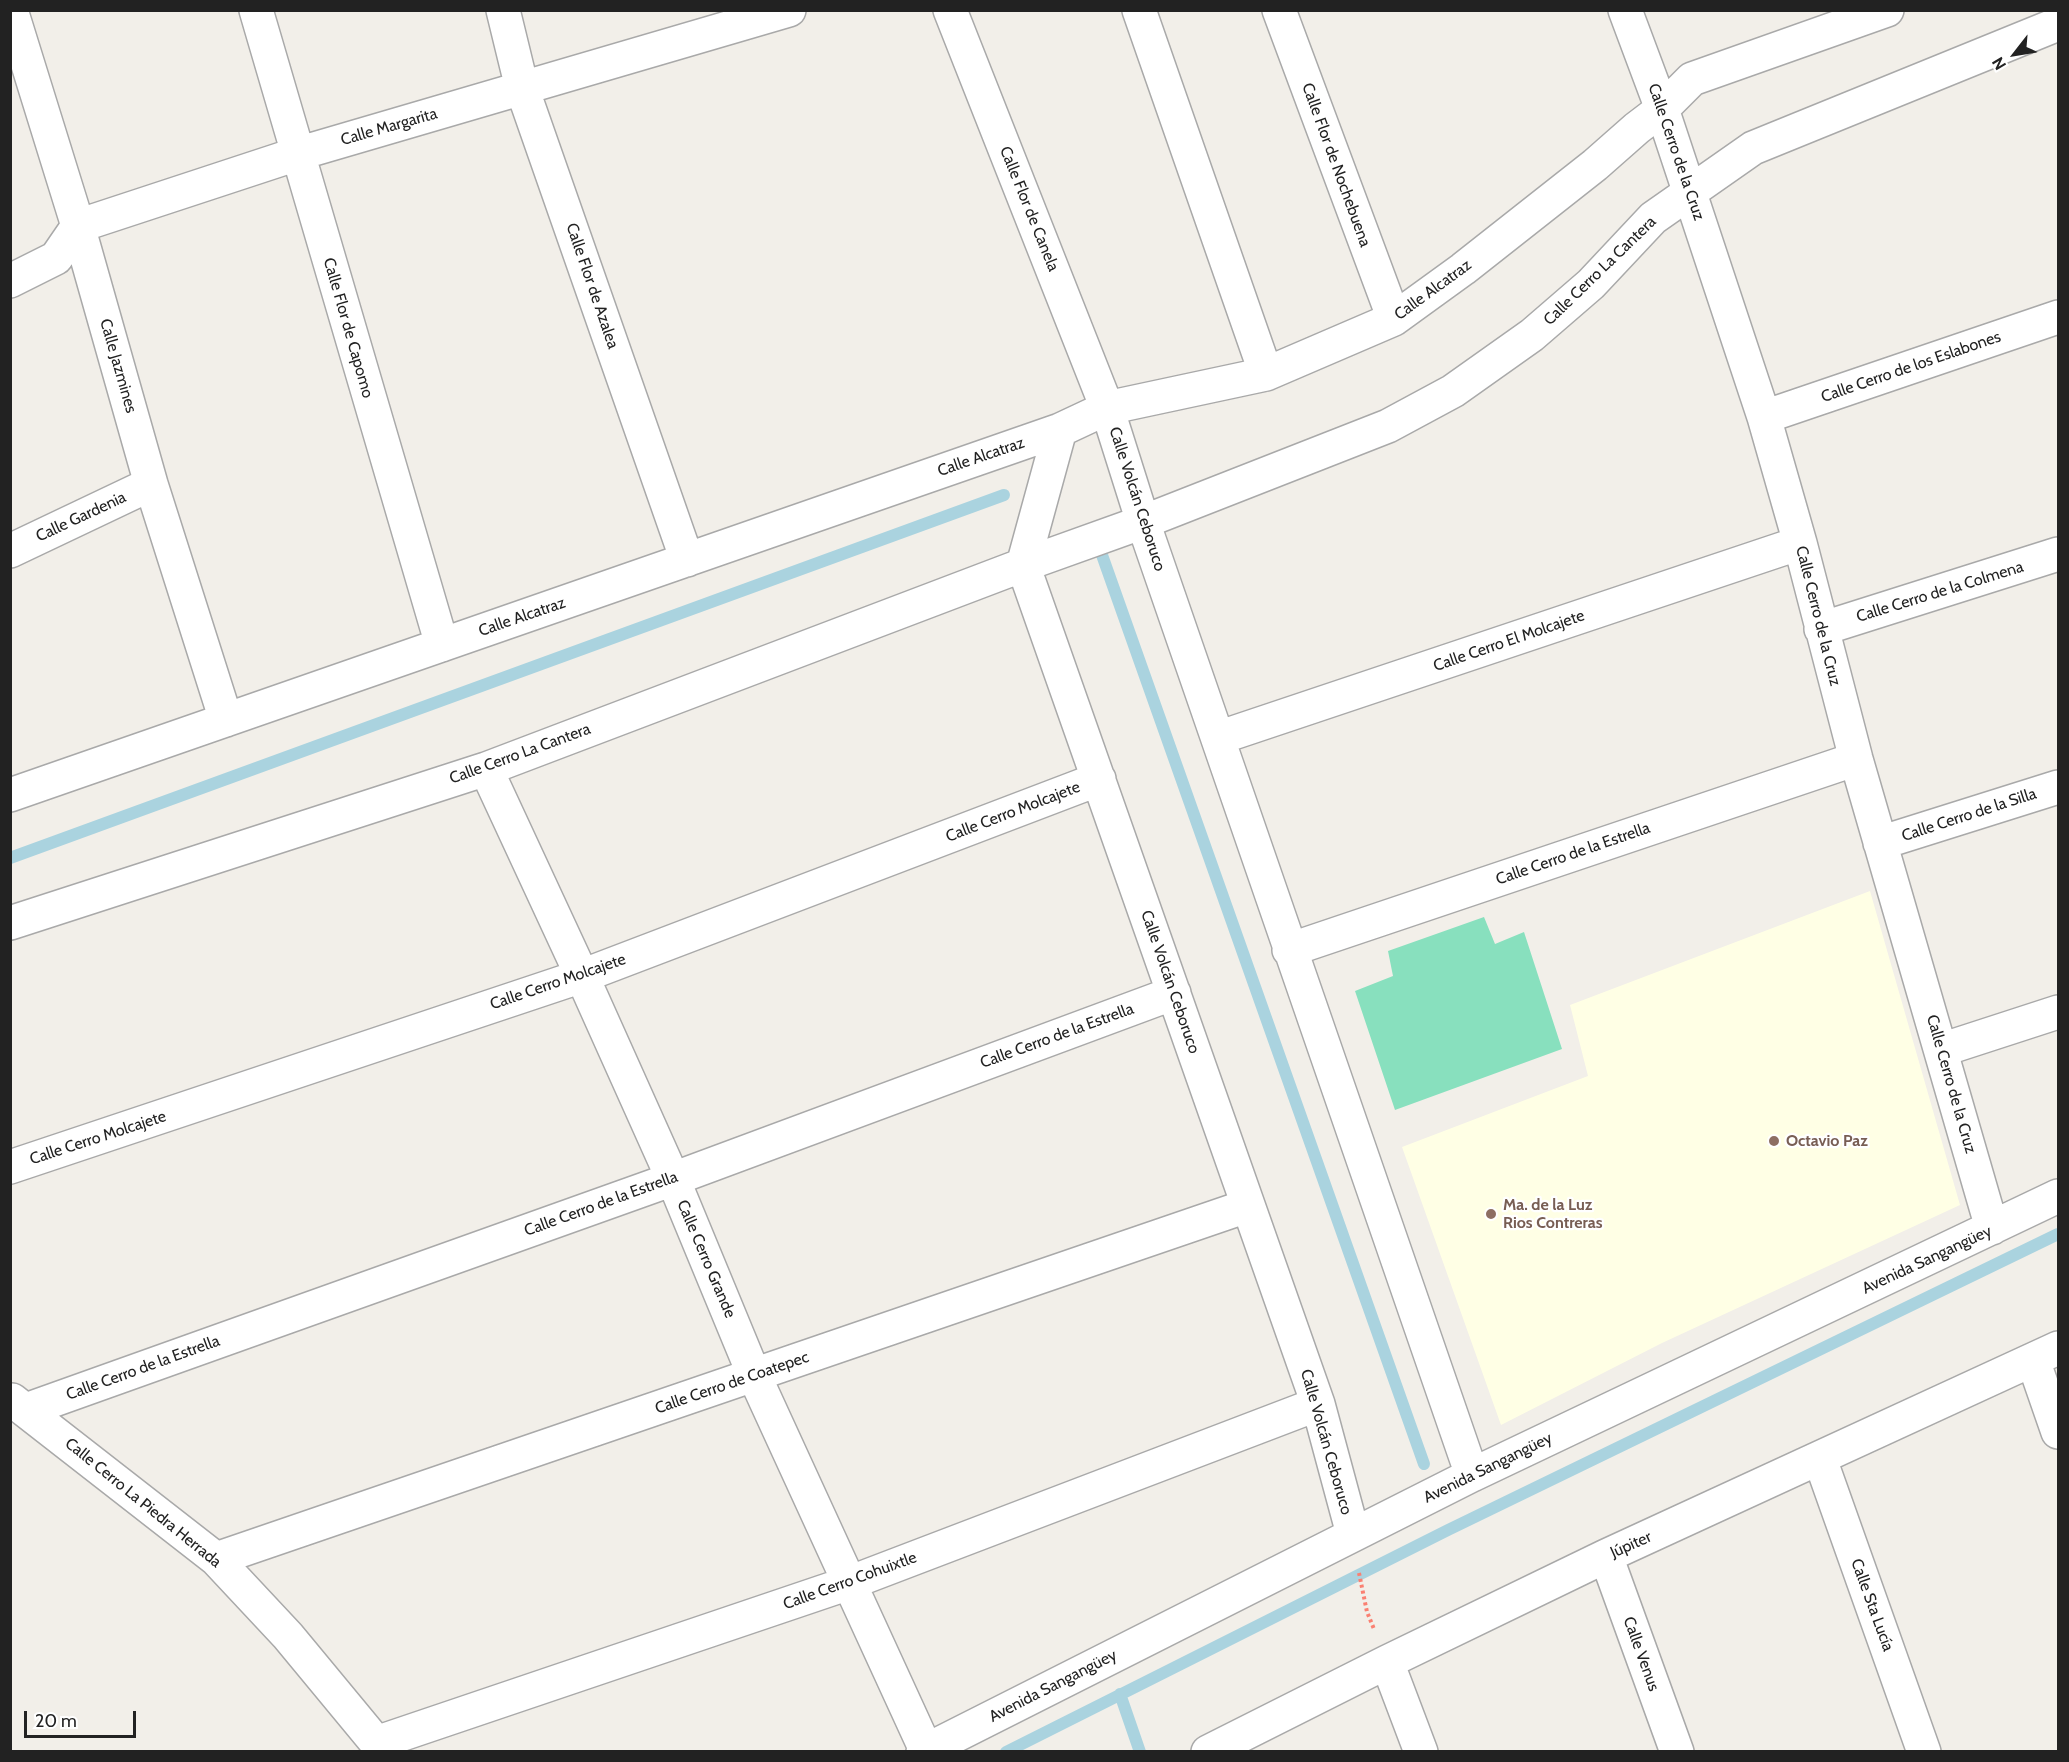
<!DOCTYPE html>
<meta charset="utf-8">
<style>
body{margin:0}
#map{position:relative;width:2069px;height:1762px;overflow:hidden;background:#f2efe9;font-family:Cabin,sans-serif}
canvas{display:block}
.frame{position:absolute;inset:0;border:12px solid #222;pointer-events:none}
.north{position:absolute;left:1985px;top:24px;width:60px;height:60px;-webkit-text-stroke:4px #fff;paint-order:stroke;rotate:239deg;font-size:16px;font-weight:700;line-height:24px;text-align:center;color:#222}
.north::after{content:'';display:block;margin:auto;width:21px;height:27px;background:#222;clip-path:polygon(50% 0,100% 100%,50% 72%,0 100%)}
.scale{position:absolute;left:24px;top:1711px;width:112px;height:27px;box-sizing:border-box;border:3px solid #222;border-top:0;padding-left:8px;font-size:18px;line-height:21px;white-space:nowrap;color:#222;-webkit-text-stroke:4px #fff;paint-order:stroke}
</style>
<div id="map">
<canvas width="2069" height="1762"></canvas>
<div class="frame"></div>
<div class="north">N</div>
<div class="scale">20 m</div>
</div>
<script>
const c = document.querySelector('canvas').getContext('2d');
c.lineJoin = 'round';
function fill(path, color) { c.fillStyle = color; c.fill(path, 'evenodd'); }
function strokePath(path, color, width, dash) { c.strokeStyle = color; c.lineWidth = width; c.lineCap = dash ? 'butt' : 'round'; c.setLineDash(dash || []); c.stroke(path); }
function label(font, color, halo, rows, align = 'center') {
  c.font = font + ' Cabin,sans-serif'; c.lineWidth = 4.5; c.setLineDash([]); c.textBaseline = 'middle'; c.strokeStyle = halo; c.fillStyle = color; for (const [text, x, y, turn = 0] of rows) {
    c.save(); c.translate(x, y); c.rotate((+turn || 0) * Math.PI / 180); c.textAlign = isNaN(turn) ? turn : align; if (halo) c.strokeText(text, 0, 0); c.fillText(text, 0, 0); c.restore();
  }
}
const education = new Path2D(`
 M 1870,891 L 1960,1205 L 1662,1343 L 1501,1425 L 1402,1147 L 1588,1076 L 1570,1005 Z`);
const pitch = new Path2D(`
 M 1484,917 L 1495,944 L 1524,932 L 1562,1049 L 1395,1110 L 1355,991 L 1393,976 L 1388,951 Z`);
const stream = new Path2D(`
 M 1102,555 L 1424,1464
 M 10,858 L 1004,495
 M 1120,1694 L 1140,1752
 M 1006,1752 L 1448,1530 L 2058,1234`);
const path = new Path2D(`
 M 1359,1573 L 1367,1612 L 1374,1629`);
const street = new Path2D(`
 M 11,10 L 78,226 L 151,484 L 226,720
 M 256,10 L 442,645
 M 503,10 L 522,88 L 687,560
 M 950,10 L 1107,408 L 1143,522 L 1472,1475
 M 1139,10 L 1266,374
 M 1279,10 L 1394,319
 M 1625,10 L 1662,109 L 1764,417 L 1800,543 L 1856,759 L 1992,1228
 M 10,281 L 56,258 L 78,226 L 297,154 L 789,10
 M 1764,417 L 2058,317
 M 1060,430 L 1023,565 L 1318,1404 L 1353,1534
 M 10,551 L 151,484
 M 1821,629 L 2058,554
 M 1218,738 L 1800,543
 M 486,769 L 582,976 L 673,1179 L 754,1375 L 926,1750
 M 10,795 L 1060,430 L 1107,408 L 1266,374 L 1394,319 L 1463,269 L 1595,165 L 1637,128 L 1662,109 L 1692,79 L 1887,10
 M 1880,843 L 2058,787
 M 10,923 L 486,769 L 1023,565 L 1143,522 L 1388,426 L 1453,391 L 1532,335 L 1591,284 L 1653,218 L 1753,148 L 2058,24
 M 1289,950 L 1856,759
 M 1941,1050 L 2058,1012
 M 10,1167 L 582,976 L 1099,779
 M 2033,1360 L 2058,1432
 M 12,1400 L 216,1559 L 288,1636 L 384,1752
 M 26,1410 L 673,1179 L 1174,993
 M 1820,1459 L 1924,1752
 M 1606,1556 L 1677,1752
 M 216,1559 L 1247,1206
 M 1387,1662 L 1421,1752
 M 376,1743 L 849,1583 L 1318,1404
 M 923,1752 L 1472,1475 L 2058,1196
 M 1208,1752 L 1387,1662 L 1606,1556 L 2058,1348`);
const markers = [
 [1774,1141,6,"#8d6e63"],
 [1491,1214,6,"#8d6e63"]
];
const streetNames = [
 ["Calle Margarita",389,127,-16],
 ["Calle Cerro de la Cruz",1676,152,71],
 ["Calle Flor de Nochebuena",1336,165,70],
 ["Calle Flor de Canela",1029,209,68],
 ["Calle Cerro La Cantera",1600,271,-44],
 ["Calle Flor de Azalea",592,286,71],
 ["Calle Alcatraz",1433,290,-36],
 ["Calle Flor de Capomo",348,328,74],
 ["Calle Jazmines",118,366,74],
 ["Calle Cerro de los Eslabones",1911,367,-19],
 ["Calle Alcatraz",981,457,-19],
 ["Calle Volcán Ceboruco",1137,499,72],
 ["Calle Gardenia",81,517,-25],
 ["Calle Cerro de la Colmena",1940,592,-17],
 ["Calle Cerro de la Cruz",1818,616,76],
 ["Calle Alcatraz",522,617,-19],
 ["Calle Cerro El Molcajete",1509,641,-19],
 ["Calle Cerro La Cantera",520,754,-20],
 ["Calle Cerro Molcajete",1013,812,-21],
 ["Calle Cerro de la Silla",1969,815,-18],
 ["Calle Cerro de la Estrella",1573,854,-19],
 ["Calle Cerro Molcajete",558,982,-19],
 ["Calle Volcán Ceboruco",1170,982,71],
 ["Calle Cerro de la Estrella",1057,1036,-20],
 ["Calle Cerro de la Cruz",1951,1084,74],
 ["Calle Cerro Molcajete",98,1138,-18],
 ["Calle Cerro de la Estrella",601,1204,-20],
 ["Calle Cerro Grande",706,1259,67],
 ["Avenida Sangangüey",1927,1260,-25],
 ["Calle Cerro de la Estrella",143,1368,-20],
 ["Calle Cerro de Coatepec",732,1383,-19],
 ["Calle Volcán Ceboruco",1326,1442,74],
 ["Avenida Sangangüey",1488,1468,-26],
 ["Calle Cerro La Piedra Herrada",143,1503,39],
 ["Júpiter",1631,1545,-24],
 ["Calle Cerro Cohuixtle",850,1581,-20],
 ["Calle Sta Lucía",1872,1605,70],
 ["Calle Venus",1641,1654,70],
 ["Avenida Sangangüey",1053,1686,-27]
];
const educationNames = [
 ["Octavio Paz",1786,1141],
 ["Ma. de la Luz",1503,1205],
 ["Rios Contreras",1503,1223]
];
fill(education, '#ffffe5');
fill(pitch, '#88e0be');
strokePath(stream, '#aad3df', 12);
strokePath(street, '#a9a9a9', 36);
strokePath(path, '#fa8072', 4, [3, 3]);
strokePath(street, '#fff', 33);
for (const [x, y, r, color] of markers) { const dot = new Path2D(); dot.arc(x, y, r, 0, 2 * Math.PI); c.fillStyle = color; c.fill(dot); strokePath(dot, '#fff', 2); }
label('16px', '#222', '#fff', streetNames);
label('bold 16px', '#785e54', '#fff', educationNames, 'left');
</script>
